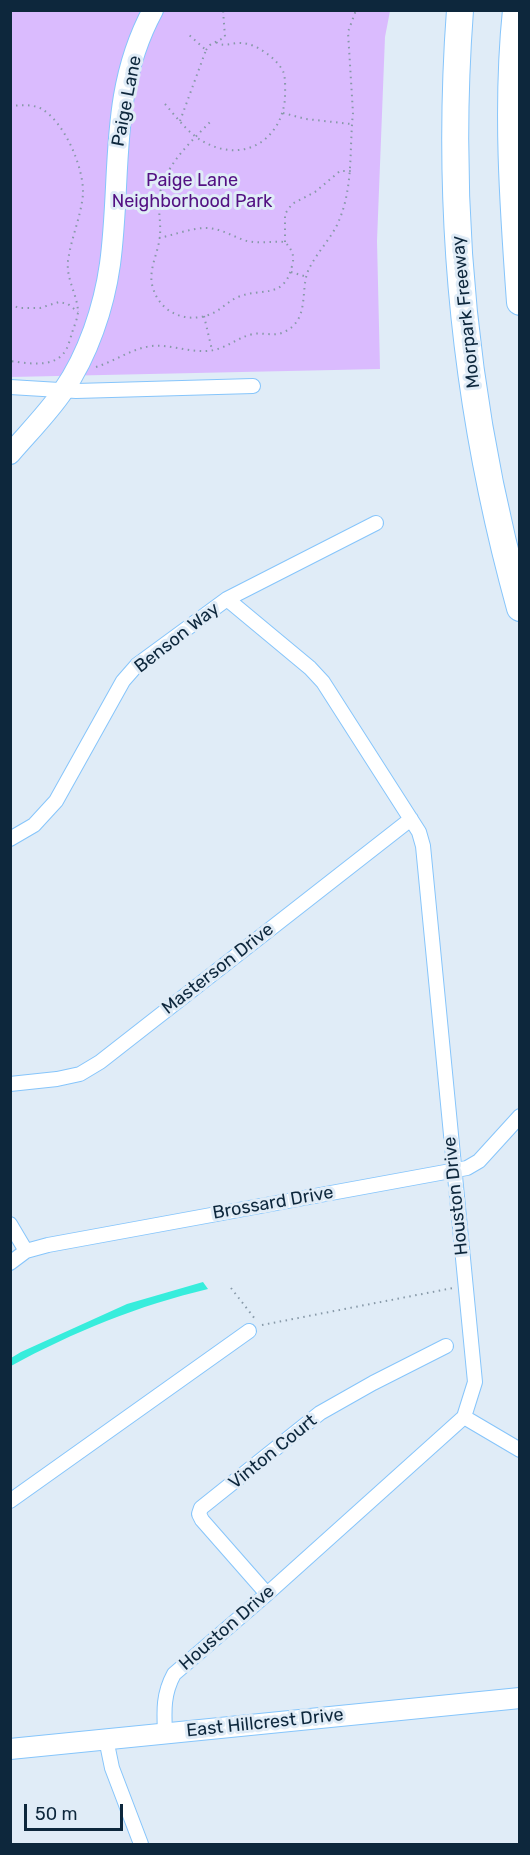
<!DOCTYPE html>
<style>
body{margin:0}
#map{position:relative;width:530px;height:1855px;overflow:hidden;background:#e0ecf7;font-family:Rubik,sans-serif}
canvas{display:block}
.frame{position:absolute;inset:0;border:12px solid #0d273c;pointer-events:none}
.scale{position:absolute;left:24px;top:1804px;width:99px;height:27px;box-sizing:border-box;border:3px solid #0d273c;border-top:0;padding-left:8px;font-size:18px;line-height:21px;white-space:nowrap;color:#0d273c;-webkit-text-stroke:4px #e0ecf7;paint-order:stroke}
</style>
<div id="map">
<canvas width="530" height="1855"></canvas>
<div class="frame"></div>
<div class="scale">50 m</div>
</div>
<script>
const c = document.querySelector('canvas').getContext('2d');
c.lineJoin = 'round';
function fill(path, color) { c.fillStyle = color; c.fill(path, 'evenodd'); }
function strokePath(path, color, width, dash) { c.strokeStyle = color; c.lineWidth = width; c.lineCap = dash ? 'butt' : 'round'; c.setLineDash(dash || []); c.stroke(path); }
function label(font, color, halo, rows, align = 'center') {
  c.font = font + ' Rubik,sans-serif'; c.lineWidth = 6; c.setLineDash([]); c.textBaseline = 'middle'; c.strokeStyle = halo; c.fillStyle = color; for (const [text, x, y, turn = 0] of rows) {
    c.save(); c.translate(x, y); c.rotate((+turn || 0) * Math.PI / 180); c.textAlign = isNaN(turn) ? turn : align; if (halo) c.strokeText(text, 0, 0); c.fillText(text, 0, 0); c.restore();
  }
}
const green = new Path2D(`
 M 10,11 L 390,11 L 385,37 L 377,241 L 380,369 L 11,377 Z`);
const water = new Path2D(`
 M 203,1282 L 208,1289 C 140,1305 73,1332 11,1366 L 11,1358 L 21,1352 L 127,1304 Z`);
const path = new Path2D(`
 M 206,50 L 210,45 L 225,37 L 223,10
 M 165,104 C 178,119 190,136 208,144 C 246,162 281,139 285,99 C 285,91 286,78 283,71 C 276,58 257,44 242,43 C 233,42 223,48 216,42
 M 10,106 C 21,105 33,104 42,109 C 65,123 84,168 83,194 C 81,217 71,238 68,261 C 66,279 77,294 78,311 C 78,318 74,326 72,333 C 70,339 68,349 63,354 C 51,368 27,363 10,361
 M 283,113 L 306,119 L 351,124
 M 180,121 L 206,50 L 187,33
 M 159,238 C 174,235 191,228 206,228 C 221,228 233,237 247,241 C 260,244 272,241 285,242 C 292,250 295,255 292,266 C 284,300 262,287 238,297 C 228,301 221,310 211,314 C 187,324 160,313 153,288 C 147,271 159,252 160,235 C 161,222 158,210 159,198 C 164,165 191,142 212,120
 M 285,242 L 285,214 L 292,204 L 315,192 L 340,171 L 351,171
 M 291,272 L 307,277
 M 10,305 L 20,308 L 40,308 L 59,302 L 68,304 L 78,312
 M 204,316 L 212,350
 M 96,367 C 115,361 131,349 151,346 C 169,344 188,352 206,351 C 226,350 235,338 253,334 C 263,332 274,337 284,332 C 310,320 300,291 308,271 C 315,255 329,241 337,225 C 354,189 349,150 353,113 L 348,32 L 356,10
 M 231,1288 L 255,1319
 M 262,1325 L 453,1288`);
const street = new Path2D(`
 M 10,387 L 76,391 L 253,386
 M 10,839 L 34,825 L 56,801 L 123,681 L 137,665 L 227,599 L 376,523
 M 10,1084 L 57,1079 L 80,1074 L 100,1062 L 411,819
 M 10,1224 L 26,1251
 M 10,1263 L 26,1251 L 48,1245 L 467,1168 L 479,1161 L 520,1116
 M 464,1417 L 520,1450
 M 10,1501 L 249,1331
 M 267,1594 L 202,1520 L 199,1514 L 201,1508 L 320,1413 L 373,1383 L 446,1346
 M 165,1733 C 164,1711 163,1694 174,1674 L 267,1594 L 464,1417 L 475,1382 L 423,846 L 419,832 L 323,682 L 310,668 L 227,599
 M 106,1739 L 112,1768 L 141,1844`);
const secondary = new Path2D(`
 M 10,454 C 28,433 48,413 63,391 C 88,355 104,307 110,264 C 122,175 108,93 153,10
 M 10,1749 L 520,1698`);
const highway = new Path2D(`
 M 460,10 C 445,212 466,414 520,608
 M 516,10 C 506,106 513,206 520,302`);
const streetNames = [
 ["Paige Lane",127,101,-79],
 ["Moorpark Freeway",466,312,-96],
 ["Benson Way",177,638,-38],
 ["Masterson Drive",218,969,-38],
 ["Houston Drive",456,1196,-96],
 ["Brossard Drive",273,1203,-10],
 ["Vinton Court",273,1452,-39],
 ["Houston Drive",227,1628,-41],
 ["East Hillcrest Drive",265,1723,-6]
];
const parkNames = [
 ["Paige Lane",192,181],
 ["Neighborhood Park",192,202]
];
fill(green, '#dabbfe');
fill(water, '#37eddc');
strokePath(street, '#86c5fb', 16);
strokePath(secondary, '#86c5fb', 22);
strokePath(highway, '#86c5fb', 28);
strokePath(path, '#8799a8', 2, [1.5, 4.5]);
strokePath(street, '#fff', 14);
strokePath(secondary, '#fff', 20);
strokePath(highway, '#fff', 26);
label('18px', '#0d273c', '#e0ecf7', streetNames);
label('18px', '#531183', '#e0ecf7', parkNames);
</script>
